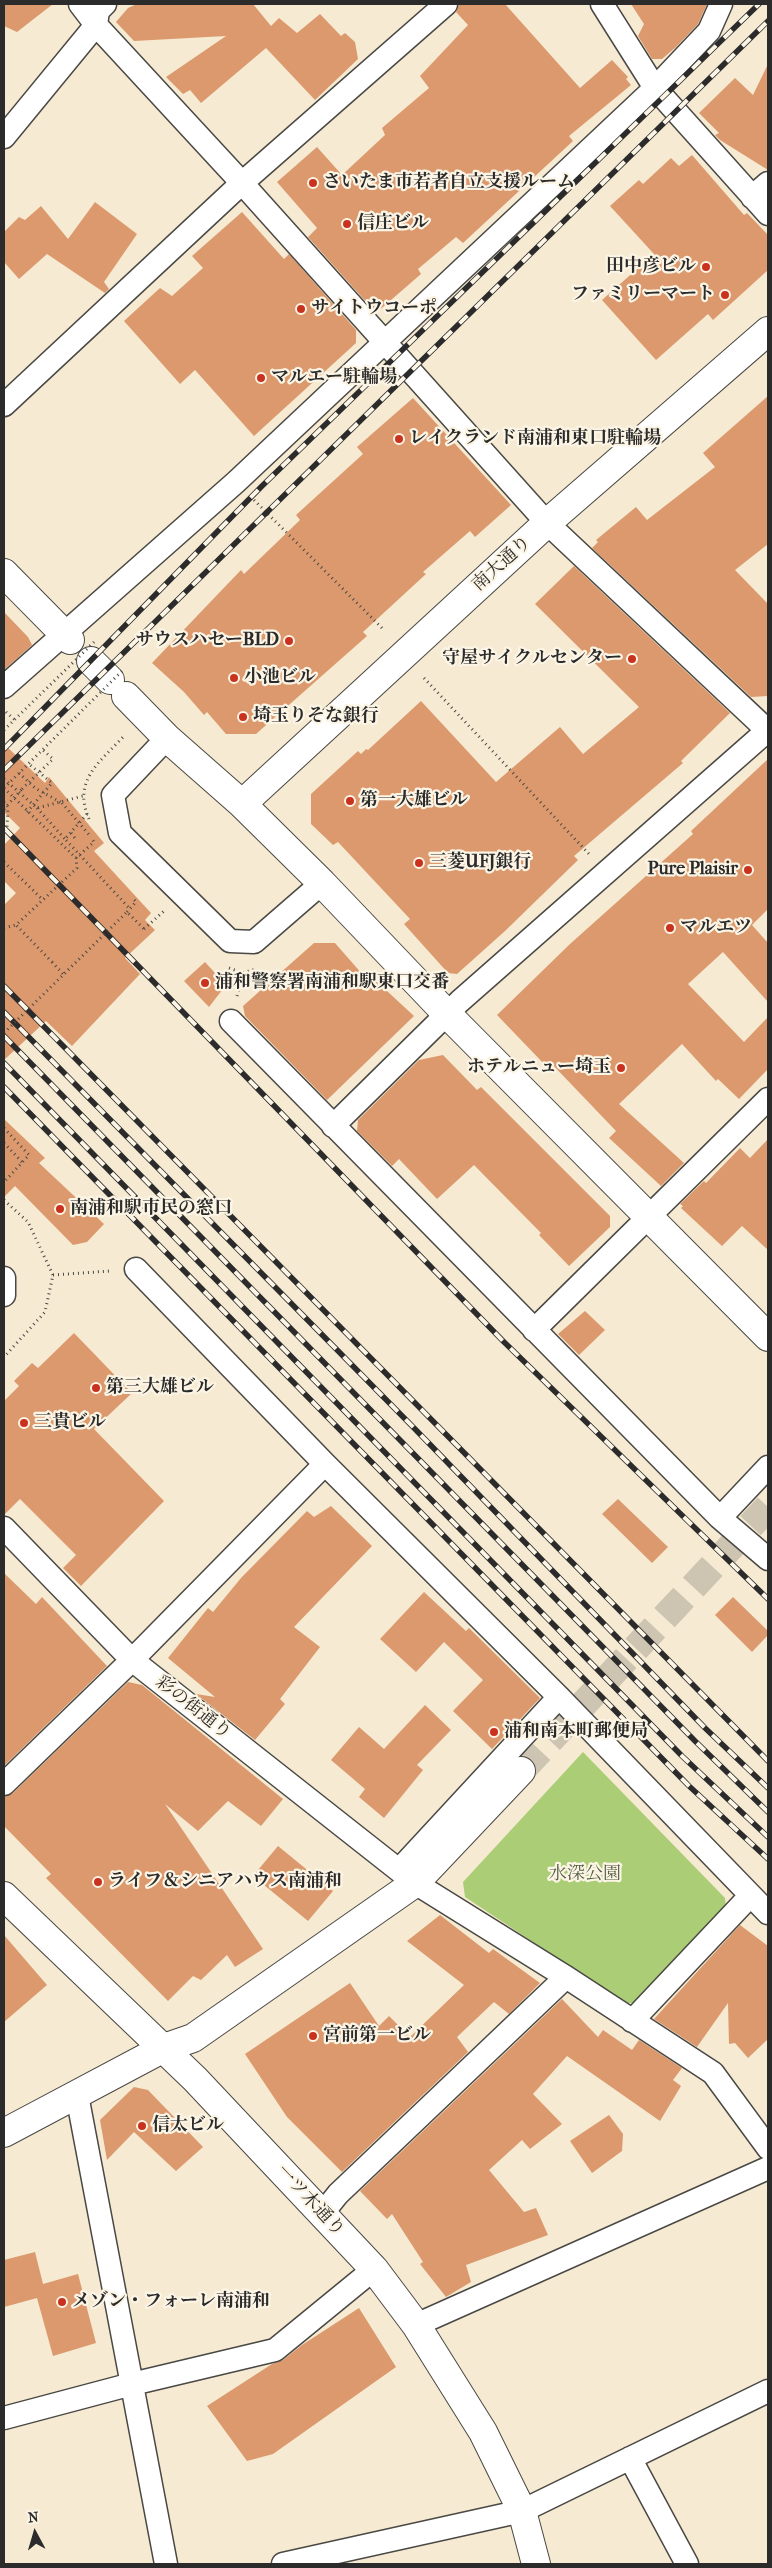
<!DOCTYPE html>
<meta charset="utf-8">
<style>
body{margin:0}
#map{position:relative;width:772px;height:2568px;overflow:hidden;background:#f6ead2;font-family:"IM FELL French Canon",serif}
canvas{display:block}
.frame{position:absolute;inset:0;border:5px solid #2b2b2b;pointer-events:none}
.north{position:absolute;left:10px;top:2508px;width:50px;height:50px;-webkit-text-stroke:4px #fcf5e5;paint-order:stroke;rotate:354deg;font-size:14px;font-weight:700;line-height:20px;text-align:center;color:#2b2b2b}
.north::after{content:'';display:block;margin:auto;width:18px;height:22px;background:#2b2b2b;clip-path:polygon(50% 0,100% 100%,50% 72%,0 100%)}
</style>
<div id="map">
<canvas width="772" height="2568"></canvas>
<div class="frame"></div>
<div class="north">N</div>
</div>
<script>
const c = document.querySelector('canvas').getContext('2d');
c.lineJoin = 'round';
function fill(path, color) { c.fillStyle = color; c.fill(path, 'evenodd'); }
function strokePath(path, color, width, dash) { c.strokeStyle = color; c.lineWidth = width; c.lineCap = dash ? 'butt' : 'round'; c.setLineDash(dash || []); c.stroke(path); }
function label(font, color, halo, rows, align = 'center') {
  c.font = font + ' "IM FELL French Canon","Noto Serif JP",serif'; c.lineWidth = 4.5; c.setLineDash([]); c.textBaseline = 'middle'; c.strokeStyle = halo; c.fillStyle = color; for (const [text, x, y, turn = 0] of rows) {
    c.save(); c.translate(x, y); c.rotate((+turn || 0) * Math.PI / 180); c.textAlign = isNaN(turn) ? turn : align; if (halo) c.strokeText(text, 0, 0); c.fillText(text, 0, 0); c.restore();
  }
}
const green = new Path2D(`
 M 583,1752 L 725,1898 L 726,1908 L 640,2003 L 625,2003 L 465,1897 L 463,1882 Z`);
const building = new Path2D(`
 M 4,4 L 53,4 L 17,32 L 4,26 Z
 M 137,4 L 253,4 L 271,26 L 279,18 L 297,33 L 320,14 L 341,36 L 345,33 L 355,42 L 358,59 L 315,100 L 266,48 L 201,103 L 190,90 L 183,94 L 166,77 L 226,36 L 134,41 L 116,22 L 128,8 Z
 M 459,4 L 505,4 L 580,88 L 612,60 L 628,77 L 626,79 L 631,85 L 569,136 L 573,141 L 463,243 L 456,237 L 418,269 L 421,274 L 376,313 L 308,237 L 317,228 L 277,182 L 317,147 L 342,175 L 385,135 L 382,128 L 429,88 L 420,76 L 468,25 L 456,12 Z
 M 631,4 L 707,4 L 698,24 L 676,47 L 662,59 L 652,59 L 638,36 L 644,24 Z
 M 768,64 L 768,170 L 720,140 L 715,135 L 719,133 L 699,113 L 735,78 L 753,95 Z
 M 692,155 L 744,215 L 747,213 L 768,235 L 768,270 L 713,320 L 708,314 L 656,360 L 602,300 L 654,254 L 610,206 L 639,180 L 643,184 L 671,158 L 679,166 Z
 M 95,202 L 137,234 L 104,282 L 109,289 L 105,293 L 47,254 L 19,279 L 4,262 L 4,232 L 19,217 L 25,220 L 41,206 L 68,239 Z
 M 242,212 L 284,259 L 289,254 L 356,330 L 356,343 L 254,436 L 195,370 L 180,384 L 124,321 L 160,288 L 172,296 L 203,268 L 192,256 Z
 M 768,396 L 768,544 L 735,570 L 768,604 L 768,696 L 751,697 L 592,548 L 598,542 L 596,540 L 636,507 L 647,520 L 715,467 L 703,453 Z
 M 413,398 L 511,505 L 475,537 L 470,531 L 423,572 L 426,574 L 363,632 L 367,636 L 256,734 L 226,734 L 207,712 L 204,715 L 184,692 L 152,663 L 241,570 L 244,574 L 300,520 L 296,515 L 363,454 L 357,447 Z
 M 574,566 L 730,713 L 681,761 L 683,763 L 574,856 L 578,860 L 505,931 L 457,974 L 448,973 L 404,924 L 410,919 L 338,842 L 333,845 L 311,824 L 311,794 L 358,751 L 361,754 L 366,749 L 368,750 L 421,701 L 496,782 L 560,727 L 583,754 L 639,707 L 535,604 Z
 M 4,612 L 28,637 L 32,645 L 4,670 Z
 M 4,744 L 45,783 L 49,777 L 104,843 L 94,851 L 151,913 L 145,920 L 155,930 L 125,958 L 140,974 L 72,1046 L 46,1021 L 4,1060 L 4,905 L 16,893 L 4,881 L 4,845 L 20,828 L 4,812 Z
 M 768,759 L 768,909 L 752,925 L 768,943 L 768,1002 L 723,952 L 688,984 L 744,1042 L 768,1017 L 768,1069 L 739,1099 L 718,1079 L 716,1081 L 682,1044 L 619,1104 L 684,1163 L 661,1186 L 609,1138 L 616,1131 L 550,1062 L 546,1066 L 497,1015 L 570,944 L 693,834 L 691,831 Z
 M 314,943 L 335,943 L 370,983 L 374,979 L 414,1016 L 327,1100 L 245,1016 L 243,1006 Z
 M 205,962 L 226,985 L 209,1007 L 184,981 Z
 M 443,1055 L 477,1090 L 481,1087 L 610,1216 L 610,1227 L 569,1266 L 539,1235 L 541,1233 L 474,1165 L 437,1199 L 399,1159 L 392,1166 L 357,1131 L 358,1120 L 419,1060 Z
 M 4,1119 L 45,1158 L 39,1163 L 104,1224 L 87,1242 L 73,1245 L 15,1186 L 4,1197 Z
 M 768,1139 L 768,1250 L 742,1226 L 722,1246 L 681,1208 L 683,1206 L 680,1204 L 704,1181 L 706,1183 L 740,1148 L 750,1158 Z
 M 585,1311 L 605,1330 L 579,1355 L 558,1334 Z
 M 74,1333 L 132,1393 L 94,1429 L 164,1501 L 81,1586 L 63,1568 L 76,1555 L 20,1499 L 4,1515 L 4,1401 L 19,1386 L 14,1381 L 32,1363 L 38,1368 Z
 M 618,1499 L 668,1547 L 652,1563 L 602,1514 Z
 M 331,1506 L 372,1546 L 294,1627 L 320,1647 L 280,1699 L 285,1704 L 255,1740 L 196,1694 L 215,1697 L 168,1658 L 208,1608 L 213,1612 L 241,1578 L 307,1511 L 314,1517 Z
 M 4,1573 L 36,1604 L 42,1597 L 107,1666 L 4,1766 Z
 M 424,1592 L 466,1631 L 469,1628 L 540,1698 L 492,1749 L 453,1711 L 483,1680 L 444,1642 L 416,1672 L 380,1639 Z
 M 733,1597 L 768,1631 L 768,1635 L 752,1652 L 715,1615 Z
 M 128,1682 L 142,1685 L 283,1799 L 261,1826 L 228,1801 L 198,1831 L 165,1804 L 263,1949 L 235,1967 L 227,1955 L 201,1980 L 193,1976 L 168,2001 L 46,1878 L 51,1874 L 4,1826 L 4,1797 L 13,1793 Z
 M 425,1705 L 451,1730 L 417,1765 L 423,1770 L 384,1818 L 359,1797 L 365,1789 L 331,1760 L 359,1727 L 384,1749 Z
 M 278,1846 L 333,1891 L 308,1921 L 253,1876 Z
 M 440,1915 L 489,1953 L 493,1949 L 540,1983 L 509,2014 L 494,2002 L 457,2037 L 468,2052 L 342,2172 L 287,2117 L 245,2054 L 350,1983 L 379,2026 L 389,2016 L 410,2037 L 464,1985 L 407,1941 Z
 M 740,1925 L 768,1946 L 768,2039 L 748,2058 L 735,2043 L 729,2044 L 728,2003 L 697,2047 L 654,2019 Z
 M 4,1935 L 47,1985 L 4,2022 Z
 M 562,1999 L 598,2037 L 603,2030 L 632,2050 L 639,2040 L 682,2068 L 673,2080 L 681,2086 L 660,2121 L 567,2056 L 533,2094 L 562,2124 L 530,2149 L 522,2140 L 489,2170 L 524,2212 L 536,2208 L 548,2235 L 466,2265 L 471,2282 L 446,2297 L 420,2264 L 423,2262 L 392,2214 L 387,2219 L 360,2191 Z
 M 134,2087 L 148,2090 L 203,2147 L 176,2171 L 134,2132 L 107,2160 L 100,2120 Z
 M 609,2115 L 623,2134 L 622,2151 L 592,2173 L 570,2141 Z
 M 35,2252 L 43,2284 L 78,2274 L 96,2343 L 53,2356 L 37,2298 L 4,2307 L 4,2260 Z
 M 359,2308 L 396,2367 L 273,2454 L 247,2461 L 207,2406 L 272,2364 L 283,2360 L 302,2345 Z`);
const secondaryTunnel = new Path2D(`
 M 521,1771 L 768,1507`);
const path = new Path2D(`
 M 254,500 L 384,630
 M 424,678 L 589,854
 M 6,712 L 15,720
 M 4,779 L 37,808 L 83,796
 M 22,789 L 53,759 L 43,750
 M 62,803 L 91,837
 M 37,808 L 65,839
 M 87,814 L 65,839 L 130,909
 M 89,819 C 72,780 100,762 124,736
 M 71,833 L 77,841
 M 4,862 L 43,900
 M 127,912 L 136,902 L 133,898
 M 4,928 L 16,925
 M 144,929 L 164,911
 M 52,962 L 63,974
 M 229,968 L 243,973 L 256,969
 M 237,996 L 243,973
 M 4,1128 L 29,1155 L 4,1182
 M 4,1143 L 22,1162
 M 4,1200 L 28,1222 L 53,1275 L 45,1312 L 4,1357
 M 53,1275 L 110,1271`);
const street = new Path2D(`
 M 80,4 L 96,25 L 242,183 L 547,523 L 768,731
 M 602,4 L 655,88 L 768,214
 M 4,137 L 96,25 L 98,11 L 105,4
 M 752,197 L 768,183
 M 4,405 L 242,183 L 446,4
 M 4,687 L 236,482 L 655,88 L 709,31 L 721,4
 M 167,738 L 113,795 L 120,833 L 230,941 L 254,942 L 322,883
 M 231,1021 L 720,1518 L 768,1559
 M 333,1126 L 460,1001 L 768,730
 M 136,1269 L 325,1464 L 559,1697 L 768,1913
 M 4,1278 L 4,1295
 M 534,1330 L 768,1099
 M 720,1518 L 768,1467
 M 4,1528 L 132,1660 L 415,1883 L 566,1977 L 713,2073 L 768,2148
 M 4,1784 L 132,1660 L 325,1464
 M 399,1870 L 559,1697
 M 632,2021 L 750,1896
 M 77,2095 L 166,2564
 M 322,2214 L 338,2194 L 566,1977
 M 416,2325 L 768,2168
 M 4,2418 L 132,2384 L 275,2350 L 374,2269
 M 630,2458 L 687,2564
 M 283,2564 L 522,2511 L 768,2391`);
const secondary = new Path2D(`
 M 4,573 L 70,640
 M 91,661 L 110,680
 M 126,696 L 167,738 L 242,804 L 322,883 L 447,1014 L 768,1337
 M 242,804 L 547,523 L 768,331
 M 4,1896 L 195,2079 L 374,2269 L 416,2325 L 483,2432 L 522,2511 L 536,2564
 M 4,2133 L 164,2048 L 193,2038 L 415,1883 L 521,1771`);
const rail = new Path2D(`
 M 4,749 L 262,486 L 759,4
 M 4,770 L 768,21
 M 4,828 L 503,1341 L 768,1599
 M 4,986 L 768,1761
 M 4,1012 L 415,1429 L 705,1728 L 768,1788
 M 4,1036 L 695,1741 L 768,1812
 M 4,1063 L 682,1756 L 768,1837
 M 4,1087 L 689,1786 L 768,1859`);
const pathBridge = new Path2D(`
 M 4,730 L 94,642
 M 19,773 L 35,788 L 62,803
 M 4,788 L 76,858 L 77,868 L 16,925 L 52,962
 M 4,788 L 122,671
 M 4,802 L 8,807 L 7,827 L 4,830
 M 4,809 L 22,789
 M 27,812 L 52,783 L 29,764
 M 76,858 L 94,842 L 91,837
 M 4,1033 L 127,912 L 144,929`);
const markers = [
 [313,183,5,"#c8321e"],
 [347,224,5,"#c8321e"],
 [706,267,5,"#c8321e"],
 [725,295,5,"#c8321e"],
 [301,309,5,"#c8321e"],
 [261,378,5,"#c8321e"],
 [399,439,5,"#c8321e"],
 [289,641,5,"#c8321e"],
 [632,659,5,"#c8321e"],
 [234,678,5,"#c8321e"],
 [243,717,5,"#c8321e"],
 [350,801,5,"#c8321e"],
 [419,863,5,"#c8321e"],
 [748,870,5,"#c8321e"],
 [670,928,5,"#c8321e"],
 [205,983,5,"#c8321e"],
 [621,1068,5,"#c8321e"],
 [60,1209,5,"#c8321e"],
 [96,1388,5,"#c8321e"],
 [24,1423,5,"#c8321e"],
 [494,1732,5,"#c8321e"],
 [98,1882,5,"#c8321e"],
 [313,2036,5,"#c8321e"],
 [142,2126,5,"#c8321e"],
 [62,2302,5,"#c8321e"]
];
const poiNames = [
 ["さいたま市若者自立支援ルーム",323,183],
 ["信庄ビル",357,224],
 ["田中彦ビル",696,267,"right"],
 ["ファミリーマート",715,295,"right"],
 ["サイトウコーポ",311,309],
 ["マルエー駐輪場",271,378],
 ["レイクランド南浦和東口駐輪場",409,439],
 ["サウスハセーBLD",279,641,"right"],
 ["守屋サイクルセンター",622,659,"right"],
 ["小池ビル",244,678],
 ["埼玉りそな銀行",253,717],
 ["第一大雄ビル",360,801],
 ["三菱UFJ銀行",429,863],
 ["Pure Plaisir",738,870,"right"],
 ["マルエツ",680,928],
 ["浦和警察署南浦和駅東口交番",215,983],
 ["ホテルニュー埼玉",611,1068,"right"],
 ["南浦和駅市民の窓口",70,1209],
 ["第三大雄ビル",106,1388],
 ["三貴ビル",34,1423],
 ["浦和南本町郵便局",504,1732],
 ["ライフ＆シニアハウス南浦和",108,1882],
 ["宮前第一ビル",323,2036],
 ["信太ビル",152,2126],
 ["メゾン・フォーレ南浦和",72,2302]
];
const streetNames = [
 ["南大通り",502,564,-42],
 ["彩の街通り",193,1708,38],
 ["一ツ木通り",310,2201,47]
];
const parkNames = [
 ["水深公園",585,1875]
];
fill(green, '#aacd76');
fill(building, '#db996d');
strokePath(secondaryTunnel, '#cdc4b1', 28, [28, 14]);
strokePath(street, '#494844', 25);
strokePath(secondary, '#494844', 30);
strokePath(path, '#494844', 3, [1, 4]);
strokePath(street, '#fff', 22);
strokePath(secondary, '#fff', 28);
strokePath(rail, '#2b2b2b', 5.5);
strokePath(rail, '#fcf5e5', 4, [11]);
strokePath(pathBridge, '#494844', 3, [1, 4]);
for (const [x, y, r, color] of markers) { const dot = new Path2D(); dot.arc(x, y, r, 0, 2 * Math.PI); c.fillStyle = color; c.fill(dot); strokePath(dot, '#fcf5e5', 2); }
label('bold 18px', '#2b2b2b', '#fcf5e5', poiNames, 'left');
label('18px', '#2b2b2b', '#fcf5e5', streetNames);
label('18px', '#515c42', '#fcf5e5', parkNames);
</script>
